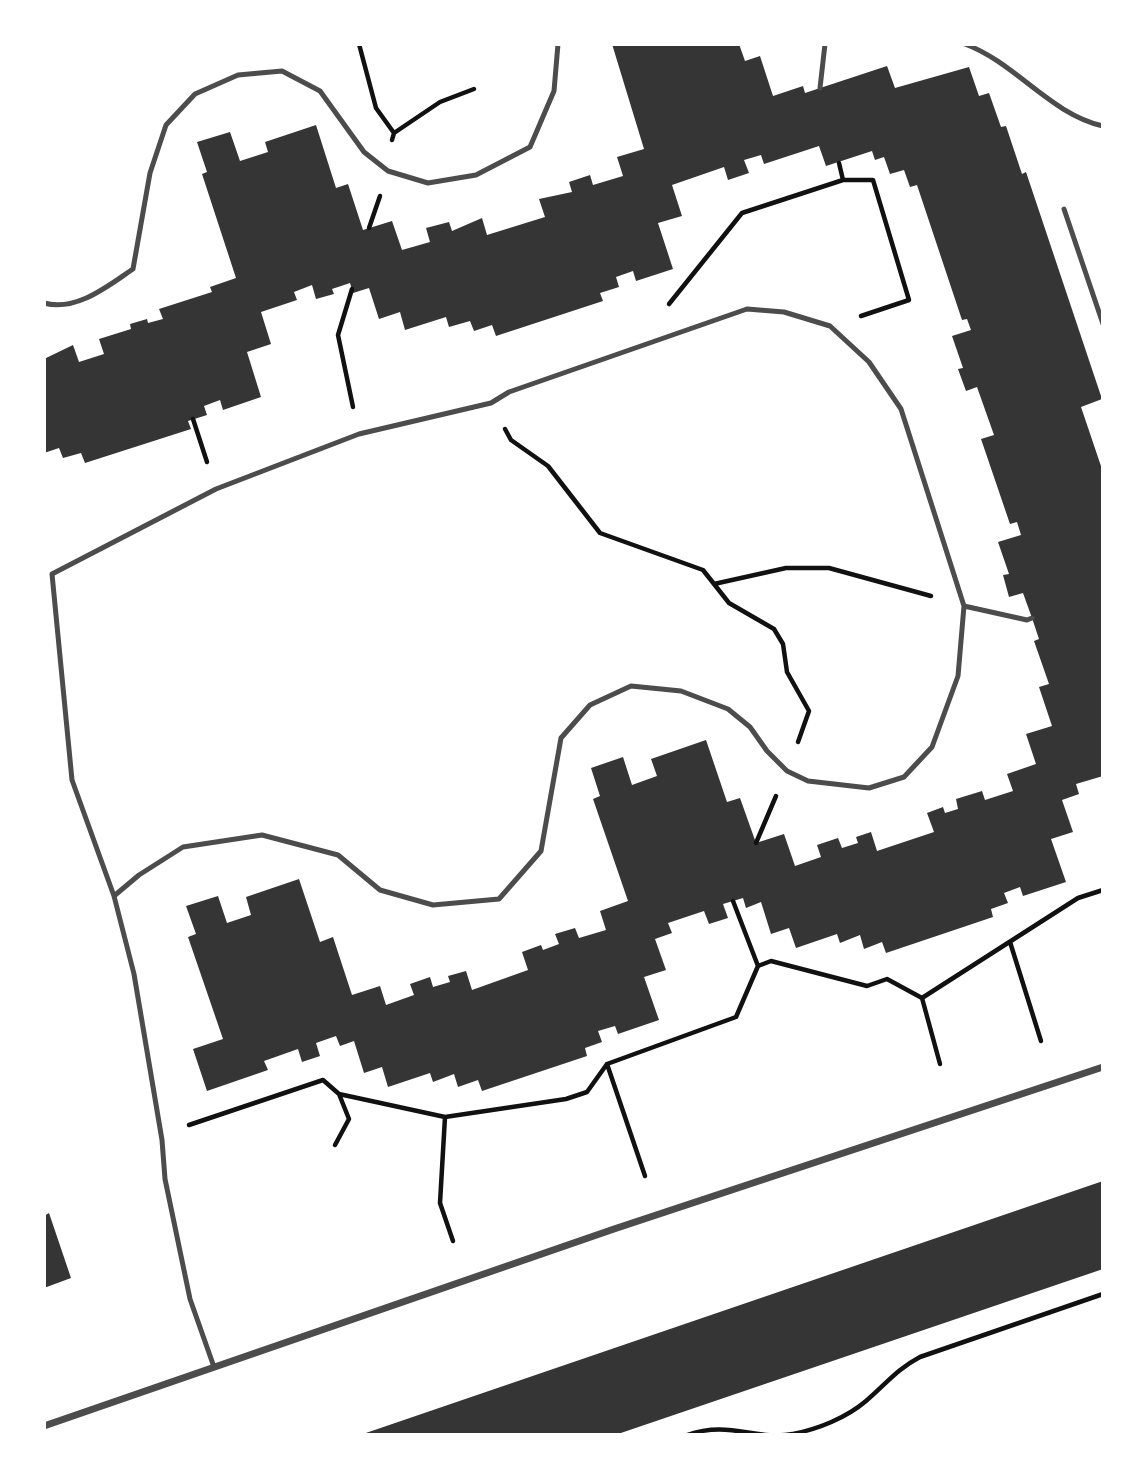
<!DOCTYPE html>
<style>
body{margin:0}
#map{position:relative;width:1147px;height:1479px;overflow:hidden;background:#fff;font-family:"Times New Roman",serif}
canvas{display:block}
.frame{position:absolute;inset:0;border:46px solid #fff;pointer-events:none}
</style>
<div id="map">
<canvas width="1147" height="1479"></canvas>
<div class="frame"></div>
</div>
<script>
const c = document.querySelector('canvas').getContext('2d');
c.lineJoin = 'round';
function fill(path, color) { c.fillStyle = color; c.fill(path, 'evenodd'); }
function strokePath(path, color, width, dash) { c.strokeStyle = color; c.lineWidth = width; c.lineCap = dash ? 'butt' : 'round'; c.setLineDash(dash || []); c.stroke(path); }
const building = new Path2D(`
 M 612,44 L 739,44 L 745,61 L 760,56 L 773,96 L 803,86 L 805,93 L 887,66 L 895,88 L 969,67 L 979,96 L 989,93 L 1001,127 L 1006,126 L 1022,174 L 1026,172 L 1102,399 L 1081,407 L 1103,472 L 1103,776 L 1076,784 L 1079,794 L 1062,800 L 1073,832 L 1051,839 L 1066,882 L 1023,896 L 1020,887 L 1004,893 L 1008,903 L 991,909 L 993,917 L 886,953 L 882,942 L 864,949 L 860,935 L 840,943 L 837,934 L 796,948 L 789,928 L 771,934 L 761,902 L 746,908 L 743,898 L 723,904 L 728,918 L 709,924 L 704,911 L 668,923 L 672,933 L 655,939 L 666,970 L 644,977 L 659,1020 L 618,1034 L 615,1026 L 598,1031 L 602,1042 L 585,1048 L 587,1056 L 482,1091 L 478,1080 L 458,1087 L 454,1074 L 433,1082 L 430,1073 L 388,1087 L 382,1067 L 364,1073 L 354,1041 L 340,1046 L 336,1036 L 316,1043 L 320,1056 L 302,1062 L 298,1049 L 264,1061 L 268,1070 L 207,1091 L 193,1049 L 223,1039 L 188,937 L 196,934 L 186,906 L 218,896 L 227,923 L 251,915 L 246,897 L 299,879 L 320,942 L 333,937 L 352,995 L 380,986 L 386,1005 L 414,995 L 410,984 L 430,977 L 433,987 L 450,982 L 448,976 L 466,971 L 472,990 L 528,970 L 522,952 L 541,945 L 543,950 L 559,944 L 555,934 L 575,928 L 579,938 L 606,930 L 600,911 L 628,901 L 593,799 L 600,796 L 591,768 L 623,757 L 632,785 L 657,776 L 651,759 L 706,740 L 727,802 L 740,798 L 756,843 L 784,834 L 795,866 L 821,857 L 817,845 L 838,838 L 842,848 L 858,843 L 856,837 L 871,832 L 877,851 L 934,832 L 927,813 L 943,807 L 945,813 L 958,809 L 956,799 L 982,791 L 985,800 L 1013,791 L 1007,774 L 1036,764 L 1026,734 L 1052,726 L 1039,687 L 1049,684 L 1034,641 L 1039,639 L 1032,618 L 1023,593 L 1009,597 L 1003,575 L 1009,574 L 998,542 L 1021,535 L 1017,522 L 1010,524 L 981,439 L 994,435 L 977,387 L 966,391 L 958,369 L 963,368 L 952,336 L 971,330 L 967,319 L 962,320 L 917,185 L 910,187 L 904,170 L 890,174 L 884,157 L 875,160 L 872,151 L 826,166 L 819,146 L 764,164 L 761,155 L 744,160 L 749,173 L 728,180 L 724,167 L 672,185 L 682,216 L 658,223 L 673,269 L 636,281 L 633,271 L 616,277 L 619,287 L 600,293 L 603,301 L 496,336 L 492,325 L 474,331 L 470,321 L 449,327 L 446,317 L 405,330 L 400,312 L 379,319 L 369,288 L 353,293 L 350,283 L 332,289 L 334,294 L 316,299 L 312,285 L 294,292 L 297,300 L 261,312 L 271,344 L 247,352 L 261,397 L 223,410 L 220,400 L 204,406 L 207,415 L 188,421 L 191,429 L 85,463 L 81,453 L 63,458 L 59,448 L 44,453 L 44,359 L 73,345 L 79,362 L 104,354 L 99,339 L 131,329 L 130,324 L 147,319 L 148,323 L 163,319 L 159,309 L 212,292 L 210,287 L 236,278 L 202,174 L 207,172 L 197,142 L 230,132 L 240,161 L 268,152 L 265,142 L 316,125 L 336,188 L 348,184 L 363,230 L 392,221 L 402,250 L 430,242 L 426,228 L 449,222 L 452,231 L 482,218 L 487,235 L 545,217 L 539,199 L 572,192 L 569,182 L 590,175 L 593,185 L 623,176 L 617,157 L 644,149 Z
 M 1103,1181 L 1103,1269 L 615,1435 L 360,1435 Z
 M 49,1213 L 71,1278 L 44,1288 L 44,1216 Z`);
const path = new Path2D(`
 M 359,44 L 376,108 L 394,133 L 392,140
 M 394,133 L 440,102 L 474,89
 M 843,180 L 873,180 L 909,300 L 861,316
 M 369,228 L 380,196
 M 352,289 L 338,335 L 353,407
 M 669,304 L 742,213 L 843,180 L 839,163
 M 193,419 L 207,462
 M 505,429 L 511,440 L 548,466 L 600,533 L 703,570 L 729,603 L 774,629 L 783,644 L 787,672 L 809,711 L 798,742
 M 714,584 L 786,568 L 829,568 L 931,596
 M 756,843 L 776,796
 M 1010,942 L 1041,1041
 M 758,966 L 771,961 L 867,986 L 887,979 L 922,998 L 940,1064
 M 922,998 L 1078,898 L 1103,890
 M 607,1064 L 645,1176
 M 445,1117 L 440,1203 L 453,1241
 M 189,1125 L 323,1080 L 339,1094 L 445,1117 L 566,1099 L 587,1092 L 607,1064 L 736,1017 L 758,966 L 733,901
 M 335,1145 L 349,1119 L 339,1094
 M 687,1435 C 730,1420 755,1441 793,1434 C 818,1429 846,1418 866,1401 C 885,1385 897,1369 920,1357 L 1103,1294`);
const service = new Path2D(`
 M 965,44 C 1016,63 1050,114 1103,126
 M 820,88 L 825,44
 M 1064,209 L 1103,324
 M 44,303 C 76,312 108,286 133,269 L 150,173 L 166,125 L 195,94 L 238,75 L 282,71 L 320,91 L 364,152 L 388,171 L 428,183 L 476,175 L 530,147 L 554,91 L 558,44
 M 114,896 L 139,875 L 183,847 L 262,835 L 338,855 L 380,890 L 433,905 L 499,899 L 541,851 L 561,738 L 590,705 L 631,686 L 681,691 L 728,709 L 750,727 L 767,751 L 787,771 L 808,781 L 869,788 L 904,777 L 932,747 L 958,676 L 964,606
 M 214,1367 L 190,1299 L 165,1179 L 162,1140 L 134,974 L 114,896 L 72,780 L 52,574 L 216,489 L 359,434 L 491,403 L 509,392 L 747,309 L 784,312 L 830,326 L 869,362 L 901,409 L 964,606 L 1027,620 L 1032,618`);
const minor = new Path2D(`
 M 44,1426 L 614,1229 L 1103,1067`);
fill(building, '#353535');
strokePath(path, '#111', 4.5);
strokePath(service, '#4c4c4c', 5);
strokePath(minor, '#4c4c4c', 7);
</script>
